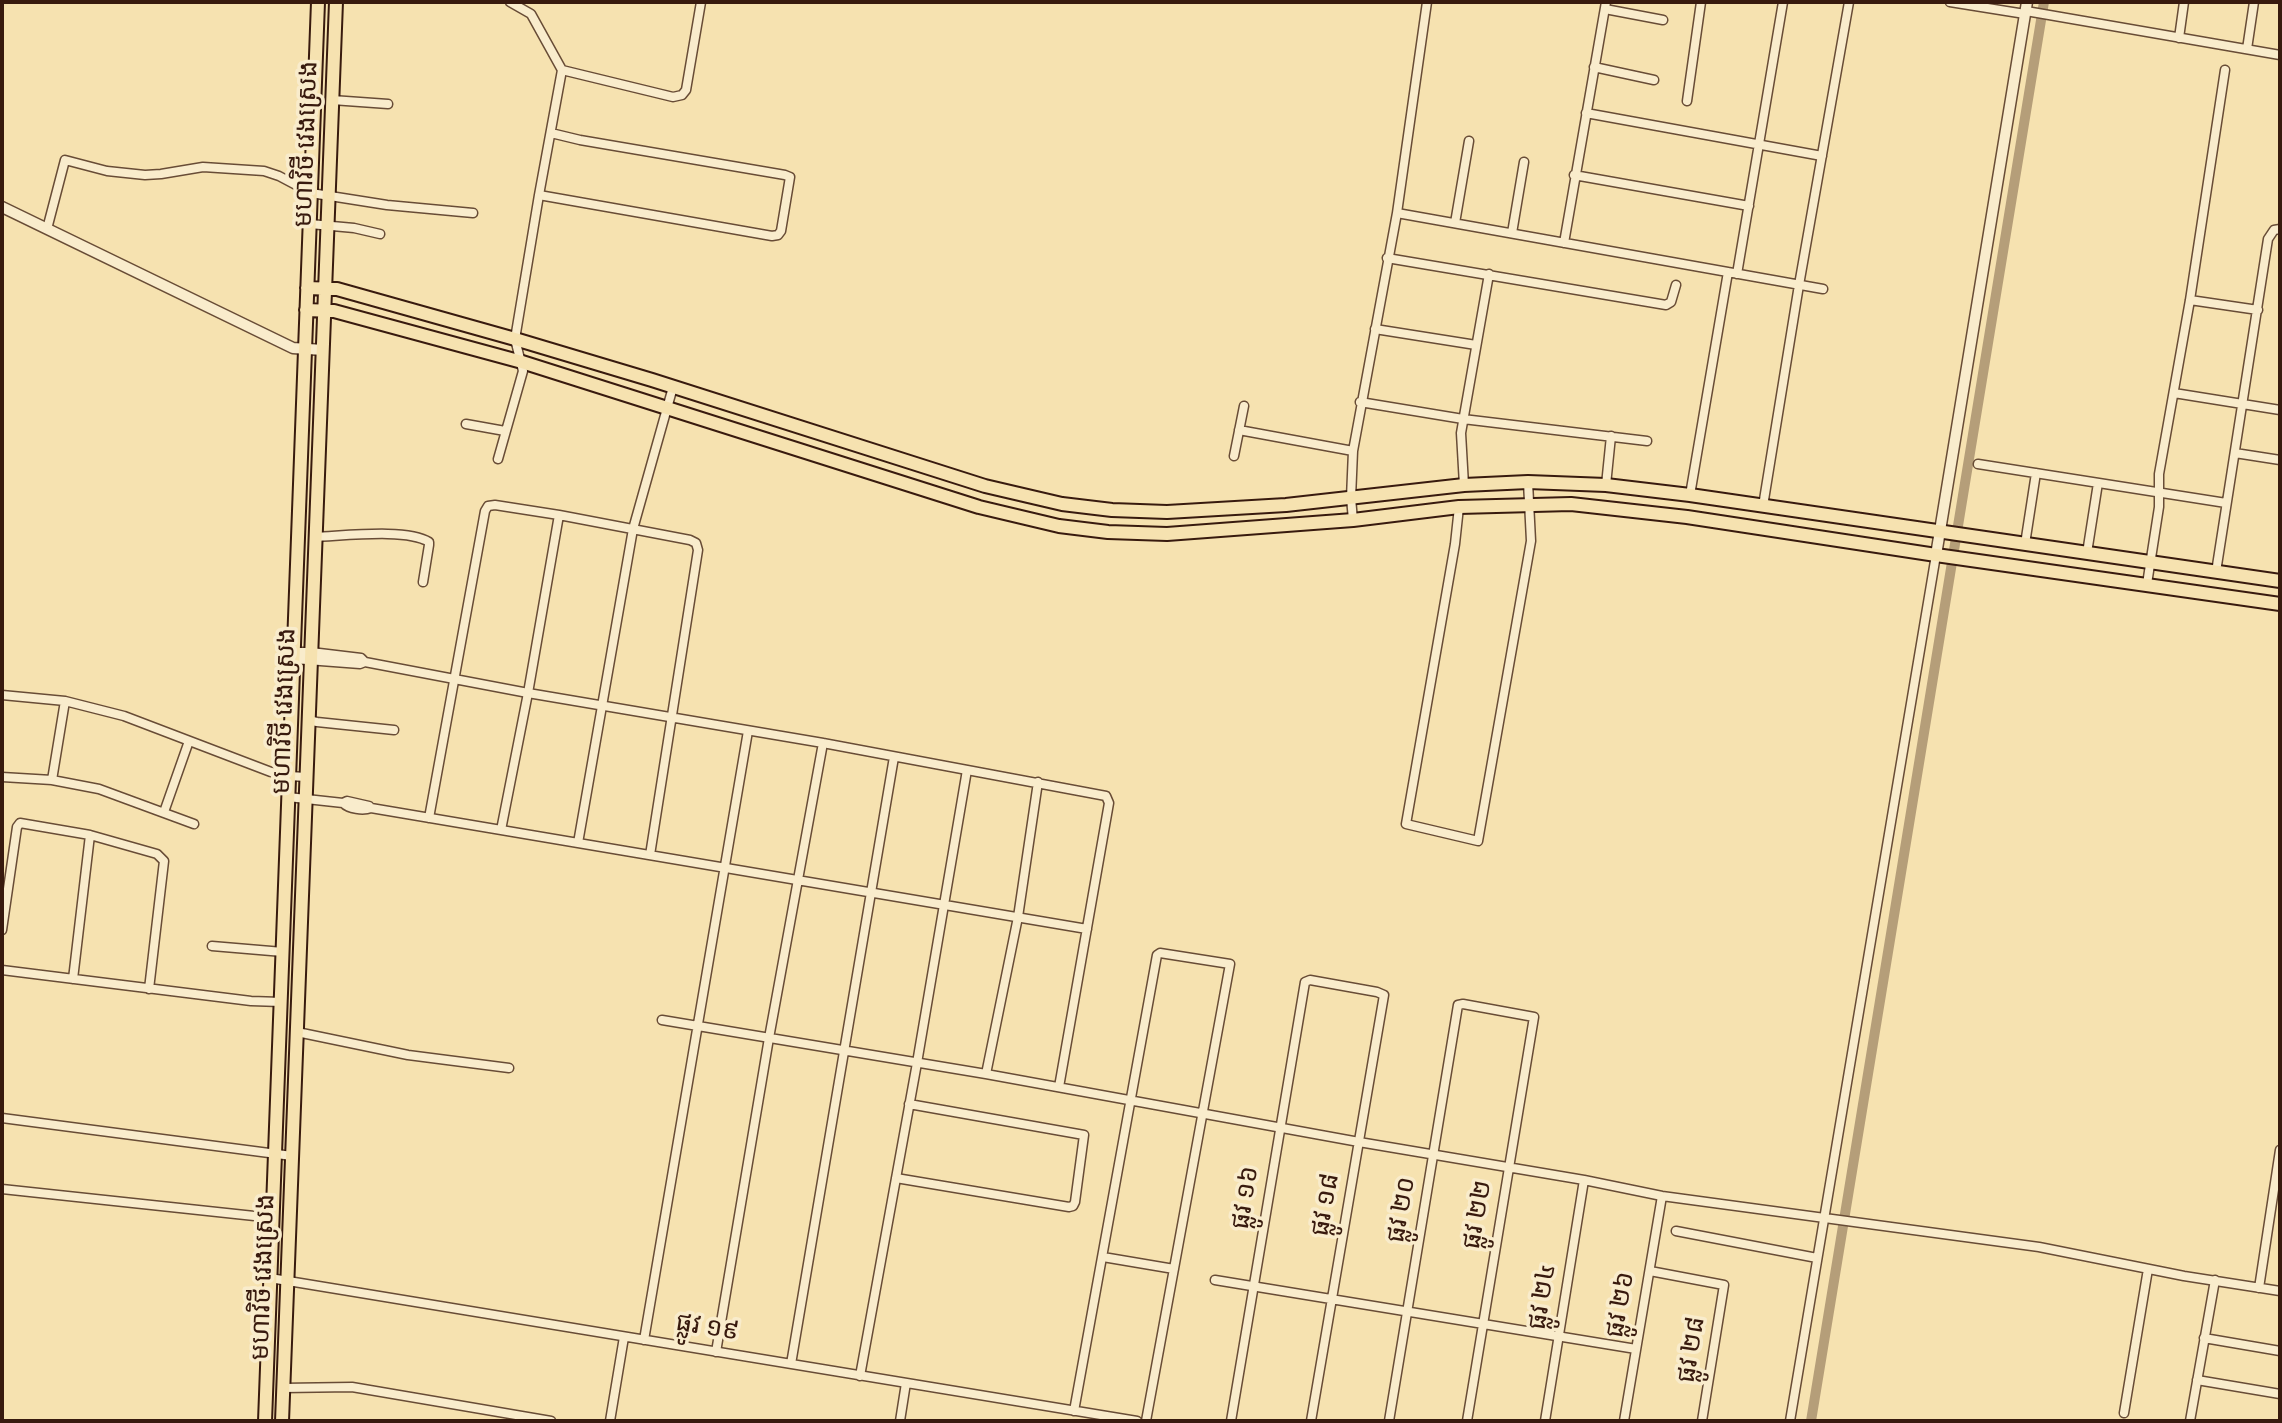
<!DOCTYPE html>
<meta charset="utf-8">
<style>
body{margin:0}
#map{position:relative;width:2282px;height:1423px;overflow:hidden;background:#f6e2b0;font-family:"IM FELL Double Pica",serif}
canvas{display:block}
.frame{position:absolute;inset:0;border:4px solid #381a0e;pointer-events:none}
</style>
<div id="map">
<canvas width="2282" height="1423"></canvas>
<div class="frame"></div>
</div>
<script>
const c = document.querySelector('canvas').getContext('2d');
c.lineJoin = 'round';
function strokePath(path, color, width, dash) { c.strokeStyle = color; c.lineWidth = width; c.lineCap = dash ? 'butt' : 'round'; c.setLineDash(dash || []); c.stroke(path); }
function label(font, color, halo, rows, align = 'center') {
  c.font = font + ' "IM FELL Double Pica","Noto Sans Khmer",serif'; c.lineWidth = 7; c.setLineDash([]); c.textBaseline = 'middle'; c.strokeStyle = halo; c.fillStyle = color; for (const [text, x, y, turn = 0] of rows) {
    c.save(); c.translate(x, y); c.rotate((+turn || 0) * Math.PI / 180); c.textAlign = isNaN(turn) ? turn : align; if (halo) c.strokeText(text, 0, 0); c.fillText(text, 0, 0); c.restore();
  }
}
const canal = new Path2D(`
 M 1811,1421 L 2044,2`);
const minor = new Path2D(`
 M 510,2 L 531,14 L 562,70 L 673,97 L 682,95 L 686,90 L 701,2
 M 1950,2 L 2025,14
 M 1605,9 L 1663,20
 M 2026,11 L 2280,55
 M 2179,38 L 2184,2
 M 2247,49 L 2254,2
 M 1594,67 L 1654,80
 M 332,100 L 388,104
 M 1687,101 L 1701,2
 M 1586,113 L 1822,156
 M 1574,175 L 1749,206
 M 539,195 L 562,70
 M 1397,213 L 1823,289
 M 1455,223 L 1469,141
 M 310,224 L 354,228 L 380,234
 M 47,229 L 65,160 L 107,171 L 145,175 L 161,174 L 203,167 L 264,171 L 279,176 L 311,193 L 387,205 L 473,213
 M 1512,233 L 1524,162
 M 1564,243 L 1606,2
 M 1387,258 L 1666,305 L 1671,302 L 1676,285
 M 1737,274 L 1783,2
 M 2190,300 L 2258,310
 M 1375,329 L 1476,345
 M 2174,393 L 2280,410
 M 1360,402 L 1463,419 L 1647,441
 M 466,424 L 505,431
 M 1239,430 L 1353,451
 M 2235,453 L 2280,460
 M 1234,456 L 1244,406
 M 498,459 L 523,371 L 515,339 L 539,195 L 772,236 L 778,235 L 781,231 L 790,177 L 785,175 L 580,140 L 551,133
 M 1978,464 L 2226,503
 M 1464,485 L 1461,433 L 1489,274
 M 1606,485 L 1611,436
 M 1690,495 L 1728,272
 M 1763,506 L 1799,285 L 1849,2
 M 1459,507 L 1455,544 L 1406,824 L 1478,841 L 1531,541 L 1528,482
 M 1353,520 L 1351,498 L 1353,451 L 1397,213 L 1427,2
 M 315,537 C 344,536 407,528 429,542 L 429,545 L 423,582
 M 2025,544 L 2036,473
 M 2087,553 L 2098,483
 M 2216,572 L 2268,239 L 2274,230 L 2280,229
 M 2147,584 L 2159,507 L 2159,474 L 2190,300 L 2225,70
 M 294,652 L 311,652 L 361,658 L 365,662 L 528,693 L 823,743 L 1106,796 L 1109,803 L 1059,1087
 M 294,659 L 360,664 L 365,662
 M 2,695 L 65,701 L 124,716 L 271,772 L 289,776 L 306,777
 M 308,720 L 317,722 L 394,730
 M 2,777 L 52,780 L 99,789 L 194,824
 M 52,780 L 65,701
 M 288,797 L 343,803 L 347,801 L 369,806
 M 343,803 C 349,809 363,811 371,808 L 1087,929
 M 164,812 L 189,741
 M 429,818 L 485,511 L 488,506 L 495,505 L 559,515 L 690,540 L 696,543 L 698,550 L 650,855
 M 501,830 L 528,693 L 559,515
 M 578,843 L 633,529 L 673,387
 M 2,930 L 17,827 L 20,823 L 90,835 L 157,854 L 164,861 L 149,989
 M 212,946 L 283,952
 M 2,970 L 251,1001 L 281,1002
 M 73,979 L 90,835
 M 662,1020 L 986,1074 L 1359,1142 L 1584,1180 L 1662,1196 L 2039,1247 L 2184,1276 L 2280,1291
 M 297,1032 L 408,1055 L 509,1068
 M 986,1074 L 1018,917 L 1038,782
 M 2,1118 L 292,1156
 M 896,1178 L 1069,1207 L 1073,1206 L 1075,1202 L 1084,1135 L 909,1104
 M 2,1189 L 273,1218
 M 1676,1231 L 1817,1258
 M 1103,1257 L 1174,1269
 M 1650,1271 L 1724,1285 L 1702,1421
 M 270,1278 L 1137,1421
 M 1215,1280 L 1636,1349
 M 2259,1288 L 2280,1150
 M 2204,1338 L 2280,1351
 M 644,1340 L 748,731
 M 716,1352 L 769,1038 L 823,743
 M 791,1364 L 894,757
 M 860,1376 L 917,1063 L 967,770
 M 2197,1380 L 2280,1394
 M 283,1388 L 352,1387 L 551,1421
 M 1074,1411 L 1157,955 L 1160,953 L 1230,964 L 1146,1421
 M 2124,1413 L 2148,1269
 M 610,1421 L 624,1337
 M 900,1421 L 906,1383
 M 1231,1421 L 1305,982 L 1310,980 L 1377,992 L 1384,995 L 1311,1421
 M 1389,1421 L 1458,1005 L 1463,1004 L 1534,1017 L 1467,1421
 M 1545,1421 L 1584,1180
 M 1624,1421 L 1662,1196
 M 1790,1421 L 1936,555
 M 2190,1421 L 2215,1280`);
const tertiary = new Path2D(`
 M 2,207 L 293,348 L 323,350
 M 1936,555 L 2027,2`);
const primary = new Path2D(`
 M 307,288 L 337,289 L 515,339 L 652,380 L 985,486 L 1062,504 L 1112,510 L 1167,512 L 1286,505 L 1464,485 L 1528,482 L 1606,485 L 1690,495 L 2280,581
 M 306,310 L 334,311 L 522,362 L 979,507 L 1059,526 L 1108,532 L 1167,534 L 1353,520 L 1459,507 L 1571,504 L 1687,517 L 1936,555 L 2280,604
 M 265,1421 L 318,2
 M 282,1421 L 336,2`);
const streetNames = [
 ["មហាវិថី វេងស្រេង",308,144,-88],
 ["មហាវិថី វេងស្រេង",286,711,-88],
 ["ផ្លូវ ១៦",1247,1198,-81],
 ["ផ្លូវ ១៨",1327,1205,-80],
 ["ផ្លូវ ២០",1403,1210,-80],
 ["ផ្លូវ ២២",1479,1215,-80],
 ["មហាវិថី វេងស្រេង",265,1277,-88],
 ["ផ្លូវ ២៤",1544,1297,-81],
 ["ផ្លូវ ២៦",1622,1305,-80],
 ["ផ្លូវ ១៩",707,1329,9],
 ["ផ្លូវ ២៨",1693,1350,-81]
];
strokePath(canal, '#b59e79', 10);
strokePath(minor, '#684c36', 11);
strokePath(tertiary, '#684c36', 13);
strokePath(primary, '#381a0e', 16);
strokePath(minor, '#f9eccc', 8);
strokePath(tertiary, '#f9eccc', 10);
strokePath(primary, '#f6e2b0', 12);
label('26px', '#381a0e', '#f9eccc', streetNames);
</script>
